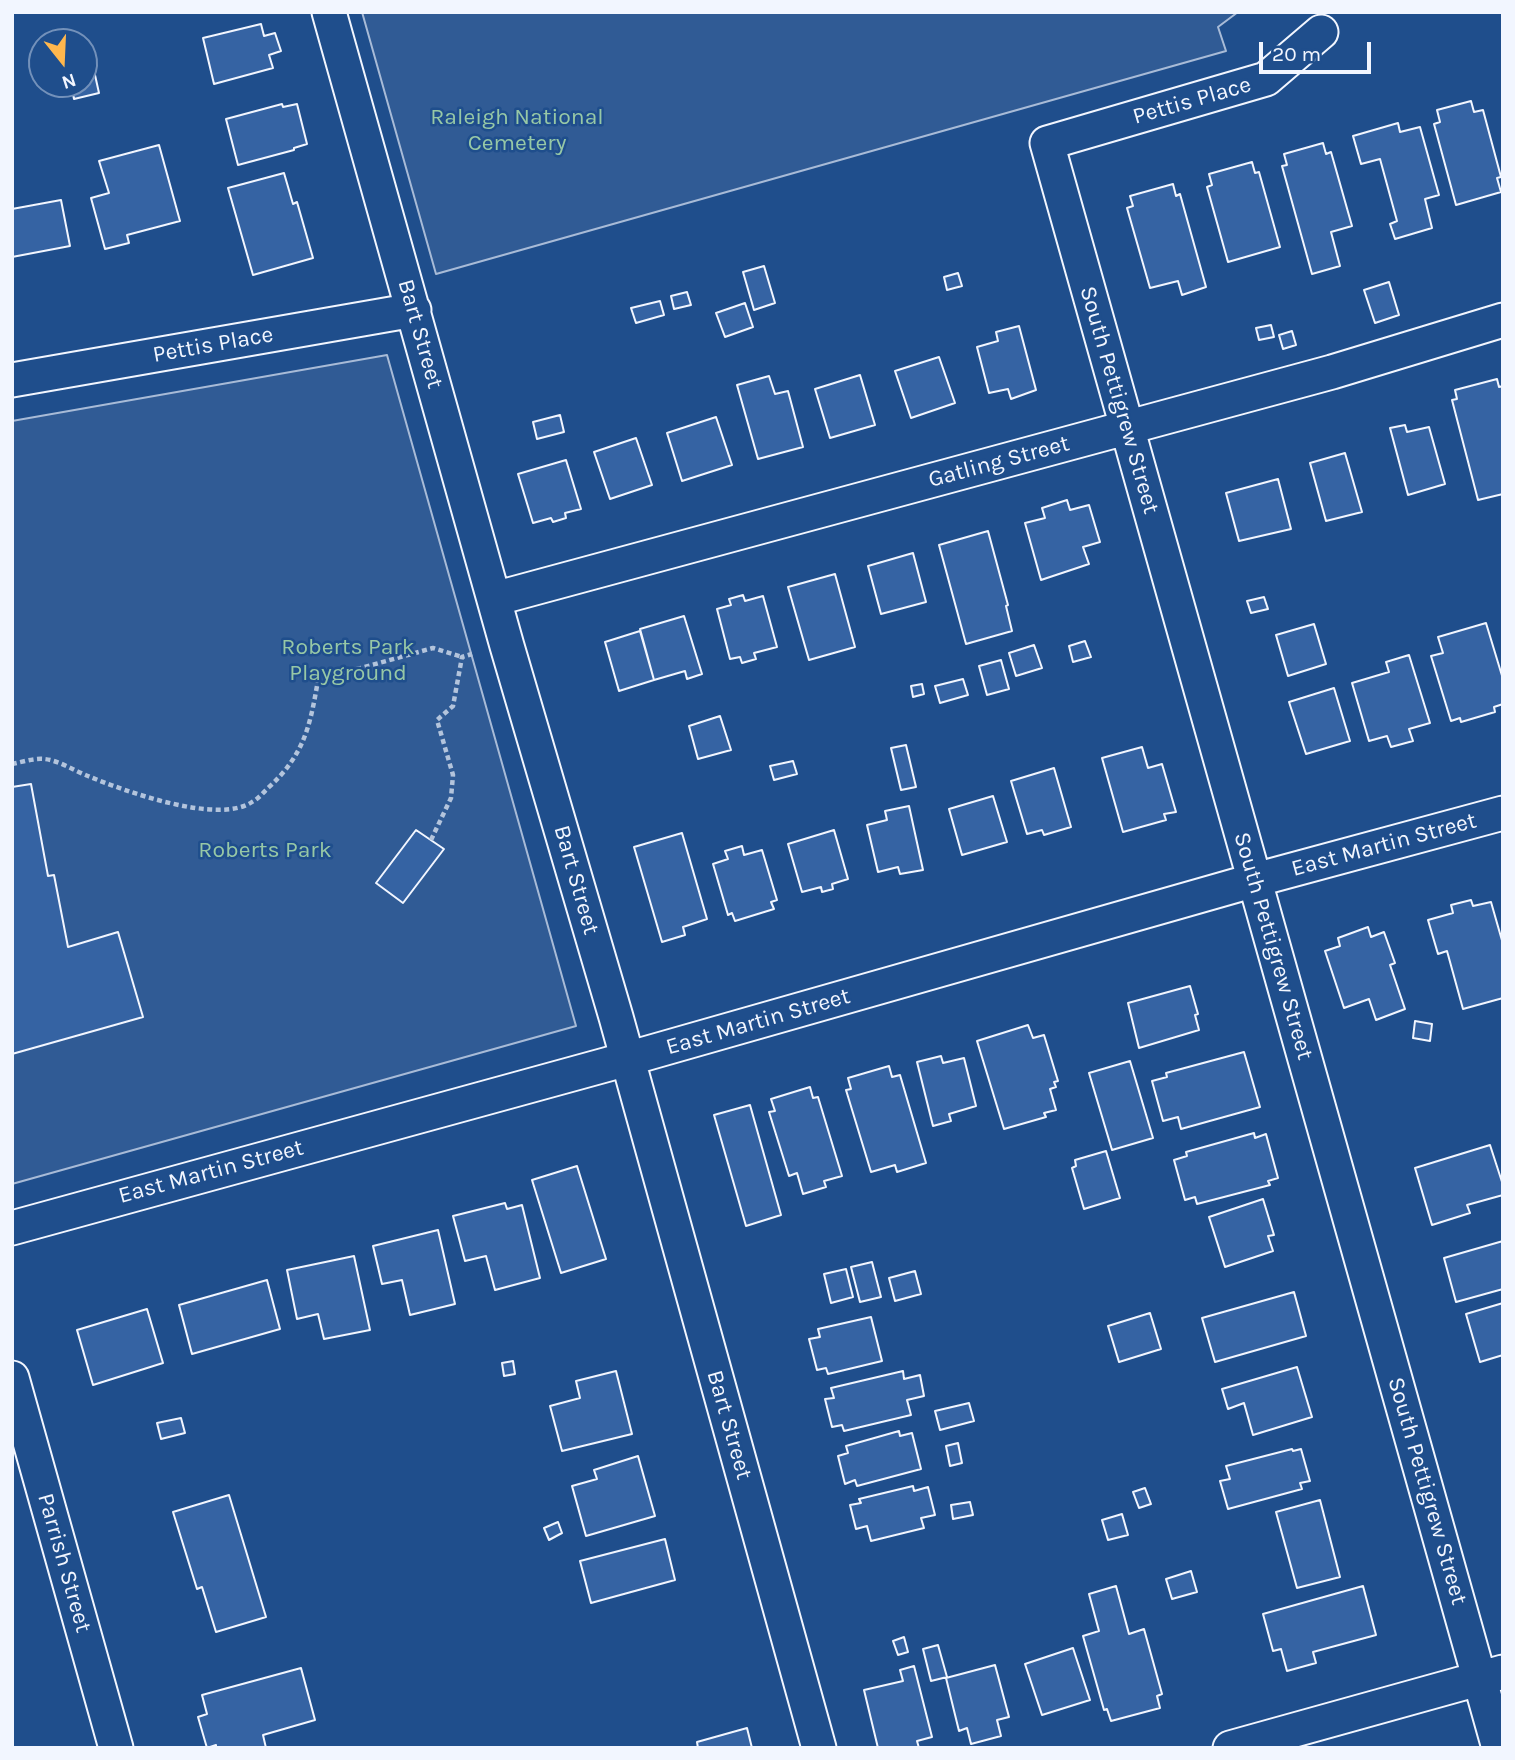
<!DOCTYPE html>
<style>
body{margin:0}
#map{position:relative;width:1515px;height:1760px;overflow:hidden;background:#1f4e8c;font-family:Karla,sans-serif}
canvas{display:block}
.frame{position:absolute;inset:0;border:14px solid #f2f6ff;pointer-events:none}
.north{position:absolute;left:28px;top:28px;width:70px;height:70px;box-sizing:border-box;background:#1f4e8c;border:2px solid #7391ba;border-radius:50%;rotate:162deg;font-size:19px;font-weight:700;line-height:28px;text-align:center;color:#f2f6ff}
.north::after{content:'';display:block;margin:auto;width:24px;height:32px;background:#ffb74d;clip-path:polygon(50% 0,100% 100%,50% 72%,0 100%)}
.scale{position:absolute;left:1259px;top:42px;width:112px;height:32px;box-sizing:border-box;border:4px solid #f2f6ff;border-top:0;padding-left:9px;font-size:21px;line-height:24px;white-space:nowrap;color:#f2f6ff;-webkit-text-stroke:5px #1f4e8c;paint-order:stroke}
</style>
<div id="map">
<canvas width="1515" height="1760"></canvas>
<div class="frame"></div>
<div class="north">N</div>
<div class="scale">20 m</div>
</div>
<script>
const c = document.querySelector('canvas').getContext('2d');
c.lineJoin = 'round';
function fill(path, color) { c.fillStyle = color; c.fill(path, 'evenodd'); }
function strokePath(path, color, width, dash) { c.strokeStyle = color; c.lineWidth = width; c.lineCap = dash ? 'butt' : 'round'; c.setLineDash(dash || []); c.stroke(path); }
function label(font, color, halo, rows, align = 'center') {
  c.font = font + ' Karla,sans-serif'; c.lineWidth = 5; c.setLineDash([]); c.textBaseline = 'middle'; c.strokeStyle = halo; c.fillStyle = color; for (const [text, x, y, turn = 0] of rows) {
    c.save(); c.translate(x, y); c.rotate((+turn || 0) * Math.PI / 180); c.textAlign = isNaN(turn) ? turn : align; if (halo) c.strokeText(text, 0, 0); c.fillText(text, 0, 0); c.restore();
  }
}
const built = new Path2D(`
 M 362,12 L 1238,12 L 1218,27 L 1226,51 L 436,274 Z
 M 387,355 L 576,1026 L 12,1184 L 12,421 Z`);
const building = new Path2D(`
 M 261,24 L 264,36 L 275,33 L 281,51 L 269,55 L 273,68 L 214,84 L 203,38 Z
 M 91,57 L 99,93 L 74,99 L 71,84 L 84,84 L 84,58 Z
 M 1471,101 L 1474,112 L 1483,110 L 1501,177 L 1497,178 L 1501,192 L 1456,205 L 1434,124 L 1440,122 L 1437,110 Z
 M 282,104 L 283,107 L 297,104 L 307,144 L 294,148 L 294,150 L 238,165 L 226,119 Z
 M 1398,123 L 1400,132 L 1420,127 L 1439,195 L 1425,199 L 1432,228 L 1395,239 L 1390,224 L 1397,221 L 1380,159 L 1361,164 L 1353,136 Z
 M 1323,143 L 1326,154 L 1331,152 L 1352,226 L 1331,232 L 1340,266 L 1312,274 L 1282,166 L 1287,165 L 1284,154 Z
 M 159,145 L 180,221 L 127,235 L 129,243 L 105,249 L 91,198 L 109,193 L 99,161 Z
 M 1252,162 L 1255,173 L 1259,172 L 1280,247 L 1228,262 L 1207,187 L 1212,185 L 1209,174 Z
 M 284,173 L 293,204 L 297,202 L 313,258 L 253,275 L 228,188 Z
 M 1173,184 L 1176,196 L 1180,194 L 1206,287 L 1182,295 L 1178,281 L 1150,288 L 1127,208 L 1133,206 L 1130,196 Z
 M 61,200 L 70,246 L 12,257 L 12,209 Z
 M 764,266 L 775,303 L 754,310 L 743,272 Z
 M 958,273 L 962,286 L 947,290 L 944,277 Z
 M 1389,282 L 1399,315 L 1375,323 L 1364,290 Z
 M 687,292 L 691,305 L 674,309 L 671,296 Z
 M 660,301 L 664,315 L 636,323 L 631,308 Z
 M 745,303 L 753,327 L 725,337 L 716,313 Z
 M 1271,325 L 1274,337 L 1259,340 L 1256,328 Z
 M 1019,326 L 1036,390 L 1011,399 L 1008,389 L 989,393 L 977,347 L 998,341 L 996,332 Z
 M 1292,331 L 1296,345 L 1283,349 L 1279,335 Z
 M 939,357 L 955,403 L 911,418 L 895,371 Z
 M 860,375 L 875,425 L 830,438 L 815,389 Z
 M 769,376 L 775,394 L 788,391 L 803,447 L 758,459 L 737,385 Z
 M 1497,379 L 1499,387 L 1503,386 L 1503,494 L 1478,500 L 1452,400 L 1457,399 L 1455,390 Z
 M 560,415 L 564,432 L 537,439 L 533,422 Z
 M 716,417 L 732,465 L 682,481 L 667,433 Z
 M 1405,425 L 1407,432 L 1429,427 L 1445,484 L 1408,495 L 1390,428 Z
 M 636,438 L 652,485 L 610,499 L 594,452 Z
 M 1345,453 L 1362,512 L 1326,521 L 1310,463 Z
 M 566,460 L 581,509 L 565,513 L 566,518 L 553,522 L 551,518 L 533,523 L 518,474 Z
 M 1278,479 L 1291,529 L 1239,541 L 1226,493 Z
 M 1067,500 L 1070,510 L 1089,505 L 1100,542 L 1083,547 L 1089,564 L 1041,580 L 1025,523 L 1045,518 L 1042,508 Z
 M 988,531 L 1008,605 L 1006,606 L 1012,631 L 966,644 L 939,545 Z
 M 913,553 L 926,602 L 881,614 L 868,566 Z
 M 835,574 L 855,647 L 809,660 L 788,587 Z
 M 743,595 L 745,601 L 763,596 L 777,647 L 754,653 L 756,659 L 742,663 L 740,657 L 730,659 L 717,609 L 731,605 L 729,599 Z
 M 1264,597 L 1268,609 L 1251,613 L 1247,601 Z
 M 684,616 L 702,674 L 687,679 L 685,671 L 654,680 L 640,629 Z
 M 1486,623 L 1503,679 L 1503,704 L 1494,707 L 1495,712 L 1461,722 L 1460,718 L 1451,721 L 1431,656 L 1443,653 L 1438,637 Z
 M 1314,624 L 1326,664 L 1288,676 L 1276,635 Z
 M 640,631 L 654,680 L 619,691 L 605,642 Z
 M 1085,641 L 1091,657 L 1073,662 L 1069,646 Z
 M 1034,645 L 1042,668 L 1016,676 L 1009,653 Z
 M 1409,655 L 1430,723 L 1409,729 L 1413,741 L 1391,747 L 1387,736 L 1369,741 L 1352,683 L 1389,672 L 1386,662 Z
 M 1001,660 L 1009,689 L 987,695 L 979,666 Z
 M 963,679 L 968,695 L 940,703 L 935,686 Z
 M 922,684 L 924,694 L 913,697 L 911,686 Z
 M 1334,688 L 1350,741 L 1306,754 L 1289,702 Z
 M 720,716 L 731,750 L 698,759 L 689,726 Z
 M 906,745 L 916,787 L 901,790 L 891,748 Z
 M 1142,747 L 1148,768 L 1162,764 L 1176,812 L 1164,814 L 1166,820 L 1123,832 L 1102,758 Z
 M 793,761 L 797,774 L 774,780 L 770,766 Z
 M 1054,768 L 1071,827 L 1044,835 L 1042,830 L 1027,834 L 1011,781 Z
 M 31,784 L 48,876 L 54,875 L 68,947 L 118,932 L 143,1017 L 12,1054 L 12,787 Z
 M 993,796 L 1007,842 L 962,855 L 949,809 Z
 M 909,806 L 923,870 L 900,874 L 898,867 L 878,872 L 867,825 L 887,820 L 885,811 Z
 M 416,830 L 444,849 L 403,903 L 376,883 Z
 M 834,830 L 848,879 L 832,884 L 833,889 L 822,892 L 821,887 L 802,892 L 788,844 Z
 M 682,833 L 707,919 L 683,927 L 685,935 L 662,942 L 634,847 Z
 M 742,846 L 744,855 L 762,850 L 777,900 L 771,902 L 774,909 L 735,921 L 732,913 L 728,915 L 713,864 L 728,859 L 725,851 Z
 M 1471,900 L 1473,906 L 1491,902 L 1503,944 L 1503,998 L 1463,1009 L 1447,951 L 1438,954 L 1428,920 L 1453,913 L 1451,905 Z
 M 1368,927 L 1371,937 L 1384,932 L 1395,963 L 1390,965 L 1405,1009 L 1376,1020 L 1369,999 L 1344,1008 L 1325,951 L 1340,946 L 1338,938 Z
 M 1190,986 L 1198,1014 L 1195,1015 L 1199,1030 L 1139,1048 L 1128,1003 Z
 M 1415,1021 L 1432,1024 L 1430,1041 L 1413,1038 Z
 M 1028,1025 L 1033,1038 L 1044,1035 L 1058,1081 L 1054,1082 L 1056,1087 L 1050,1089 L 1056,1110 L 1044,1113 L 1046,1117 L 1004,1129 L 977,1041 Z
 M 1244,1052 L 1260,1107 L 1181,1129 L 1178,1117 L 1163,1121 L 1152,1081 L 1167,1077 L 1166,1073 Z
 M 941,1056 L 943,1063 L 964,1058 L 976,1106 L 949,1114 L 951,1121 L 933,1126 L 917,1062 Z
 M 1130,1061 L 1153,1138 L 1112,1150 L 1089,1073 Z
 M 889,1066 L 892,1077 L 900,1075 L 926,1163 L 897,1172 L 895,1165 L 871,1172 L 846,1090 L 851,1089 L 848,1078 Z
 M 810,1087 L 813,1098 L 818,1097 L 842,1176 L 824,1181 L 826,1187 L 803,1194 L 797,1173 L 789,1176 L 769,1112 L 775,1111 L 771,1099 Z
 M 750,1105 L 781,1215 L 746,1226 L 714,1115 Z
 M 1254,1133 L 1255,1138 L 1266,1134 L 1278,1178 L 1268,1181 L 1270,1185 L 1197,1204 L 1195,1197 L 1185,1200 L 1174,1160 L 1187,1156 L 1186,1152 Z
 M 1490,1145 L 1503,1185 L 1503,1195 L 1467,1205 L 1470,1213 L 1432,1225 L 1415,1168 Z
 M 1106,1151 L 1120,1198 L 1084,1209 L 1072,1168 L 1076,1166 L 1075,1160 Z
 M 577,1166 L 606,1259 L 561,1273 L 532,1180 Z
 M 1263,1199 L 1274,1235 L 1268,1236 L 1273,1251 L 1225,1267 L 1209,1217 Z
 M 505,1203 L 507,1209 L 522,1205 L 540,1278 L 495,1290 L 486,1256 L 465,1261 L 453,1216 Z
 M 438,1230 L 455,1304 L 410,1315 L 402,1280 L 382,1284 L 373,1246 Z
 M 1503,1241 L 1503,1289 L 1456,1302 L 1444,1258 Z
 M 354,1256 L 370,1330 L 324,1339 L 318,1314 L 297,1319 L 287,1270 Z
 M 872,1262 L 881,1297 L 860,1302 L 851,1267 Z
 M 846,1269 L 853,1297 L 831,1303 L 824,1274 Z
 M 915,1271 L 921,1294 L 895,1301 L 889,1278 Z
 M 267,1280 L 280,1329 L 192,1354 L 179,1305 Z
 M 1294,1292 L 1306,1336 L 1215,1362 L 1202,1318 Z
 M 1503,1303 L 1503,1355 L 1480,1362 L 1466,1314 Z
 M 147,1309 L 163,1363 L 93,1385 L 77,1330 Z
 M 1150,1313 L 1161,1349 L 1119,1362 L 1108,1326 Z
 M 871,1317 L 882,1361 L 828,1374 L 826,1368 L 817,1370 L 809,1339 L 820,1337 L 818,1329 Z
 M 513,1361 L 515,1374 L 504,1376 L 502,1363 Z
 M 1297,1367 L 1312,1417 L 1253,1435 L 1244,1403 L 1228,1409 L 1222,1389 Z
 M 616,1371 L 632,1434 L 562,1451 L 550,1406 L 580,1398 L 576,1381 Z
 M 903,1371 L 904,1379 L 920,1375 L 924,1396 L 907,1400 L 911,1415 L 844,1431 L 842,1425 L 832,1427 L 825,1399 L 834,1398 L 831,1388 Z
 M 969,1403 L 974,1421 L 940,1430 L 935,1411 Z
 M 181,1418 L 185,1433 L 161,1439 L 157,1423 Z
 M 899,1431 L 900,1436 L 912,1433 L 921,1469 L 857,1486 L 855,1480 L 845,1484 L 838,1456 L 848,1453 L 846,1446 Z
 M 958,1443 L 962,1463 L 950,1466 L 946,1446 Z
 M 1292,1449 L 1293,1451 L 1301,1449 L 1310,1481 L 1300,1483 L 1302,1489 L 1228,1509 L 1220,1481 L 1230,1479 L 1226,1466 Z
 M 638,1456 L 655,1516 L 586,1536 L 572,1486 L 597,1479 L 594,1470 Z
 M 913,1486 L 914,1491 L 928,1487 L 935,1515 L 921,1518 L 924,1528 L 871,1541 L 867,1526 L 856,1529 L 850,1505 L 861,1503 L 859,1499 Z
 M 1145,1488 L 1151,1504 L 1139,1508 L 1133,1492 Z
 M 229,1495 L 266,1617 L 216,1632 L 202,1587 L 197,1589 L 173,1512 Z
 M 1320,1500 L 1340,1577 L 1297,1588 L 1276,1512 Z
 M 970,1502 L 973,1515 L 953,1519 L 951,1505 Z
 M 1122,1514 L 1128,1535 L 1108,1540 L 1102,1520 Z
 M 558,1522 L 562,1533 L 549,1540 L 544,1528 Z
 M 665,1539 L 675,1580 L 591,1603 L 580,1561 Z
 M 1191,1571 L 1197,1592 L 1172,1599 L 1166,1579 Z
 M 1116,1586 L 1129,1634 L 1144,1629 L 1162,1694 L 1157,1696 L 1160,1708 L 1111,1721 L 1107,1709 L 1104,1710 L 1083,1636 L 1099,1631 L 1089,1594 Z
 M 1363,1586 L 1376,1635 L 1313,1652 L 1316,1663 L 1287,1671 L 1281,1649 L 1273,1651 L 1263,1614 Z
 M 904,1637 L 908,1652 L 898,1655 L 893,1641 Z
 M 938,1645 L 947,1677 L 931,1681 L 923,1649 Z
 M 1073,1648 L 1090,1700 L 1042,1715 L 1025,1664 Z
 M 995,1665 L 1009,1717 L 997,1720 L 1001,1736 L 971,1744 L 967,1728 L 959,1731 L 946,1678 Z
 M 914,1666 L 932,1737 L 917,1741 L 919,1748 L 878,1748 L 864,1690 L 903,1681 L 900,1670 Z
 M 301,1668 L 315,1720 L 263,1735 L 266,1748 L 216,1748 L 216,1745 L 207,1748 L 198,1717 L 207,1714 L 202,1695 Z
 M 747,1728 L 752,1748 L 698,1748 L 697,1742 Z`);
const path = new Path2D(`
 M 12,764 C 22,762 34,758 44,759 C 58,760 75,771 88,776 C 124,791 218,825 252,802 C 258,799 263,793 268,788 C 304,755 310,727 318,680 L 433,648 L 462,657
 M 431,840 L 451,798 L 453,775 L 437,720 L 453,706 L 462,657 L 472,654`);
const minor = new Path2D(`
 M 329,12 L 507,646 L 616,1017 L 819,1748
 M 1321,32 L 1266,79 L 1047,143 L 1499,1748
 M 12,380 L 414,310
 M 494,599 L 1332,372 L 1503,320
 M 12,1228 L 627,1059 L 1255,880 L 1503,813
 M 12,1378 L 116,1748
 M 1230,1748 L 1503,1672`);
const streetNames = [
 ["Pettis Place",1192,101,-16],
 ["Bart Street",420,334,74],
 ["Pettis Place",213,345,-10],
 ["South Pettigrew Street",1119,400,74],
 ["Gatling Street",999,462,-15],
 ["East Martin Street",1384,845,-15],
 ["Bart Street",576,880,74],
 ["South Pettigrew Street",1273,946,74],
 ["East Martin Street",758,1022,-16],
 ["East Martin Street",211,1172,-15],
 ["Bart Street",729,1425,74],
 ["South Pettigrew Street",1427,1491,74],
 ["Parrish Street",64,1563,74]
];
const parkNames = [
 ["Raleigh National",517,117],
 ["Cemetery",517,143],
 ["Roberts Park",348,647],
 ["Playground",348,673],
 ["Roberts Park",265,850]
];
fill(built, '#305b95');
strokePath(built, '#a8bbd7', 2);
fill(building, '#3563a3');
strokePath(building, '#f2f6ff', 2);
strokePath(minor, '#f2f6ff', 37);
strokePath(path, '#b3c4dc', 4.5, [5, 3.5]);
strokePath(minor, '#1f4e8c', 33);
label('23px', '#f2f6ff', '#1f4e8c', streetNames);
label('23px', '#97c8a6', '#1f4e8c', parkNames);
</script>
